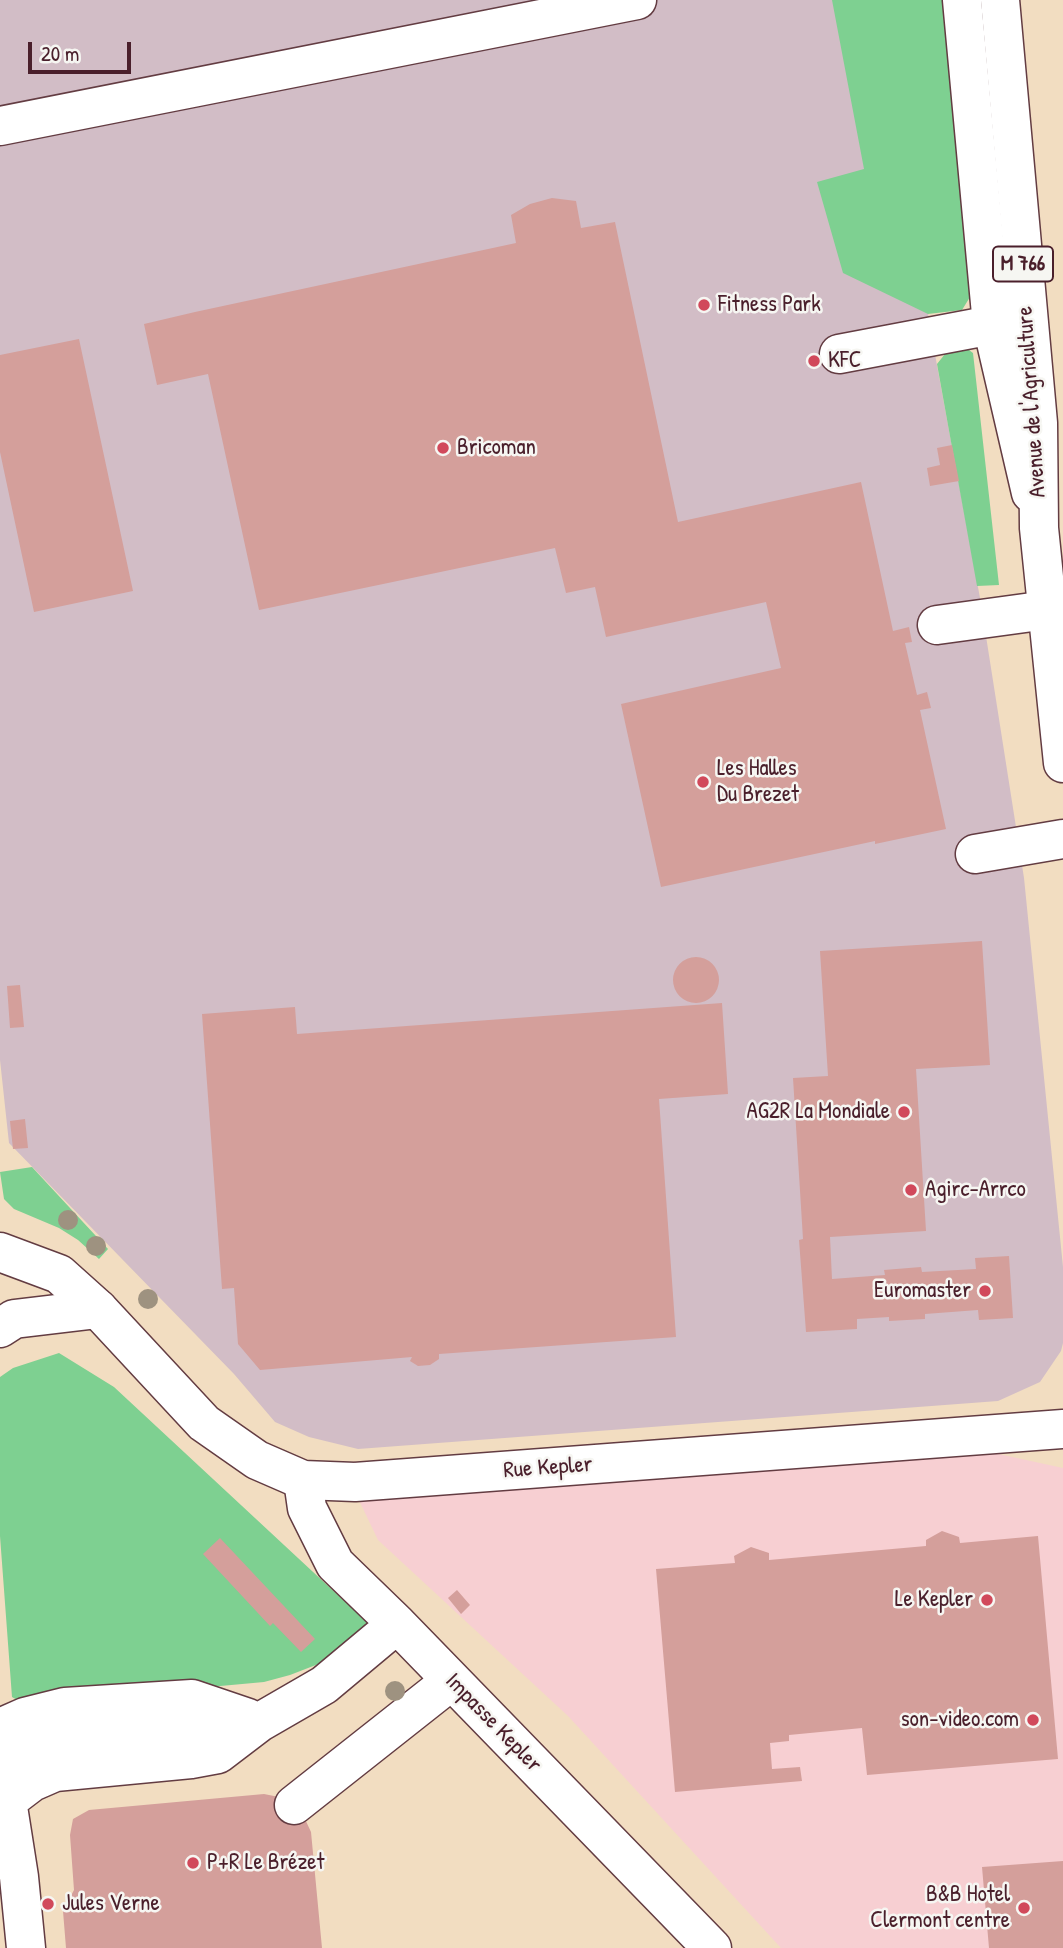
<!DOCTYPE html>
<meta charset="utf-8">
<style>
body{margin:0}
#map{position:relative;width:1063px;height:1948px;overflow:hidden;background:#f2ddc1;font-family:"Patrick Hand",sans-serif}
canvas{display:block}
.scale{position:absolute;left:28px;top:42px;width:103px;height:32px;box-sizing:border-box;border:4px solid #4a1f2b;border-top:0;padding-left:9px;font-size:21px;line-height:24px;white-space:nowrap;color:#4a1f2b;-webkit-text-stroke:5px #f6f6f2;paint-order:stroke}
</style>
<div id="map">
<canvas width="1063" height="1948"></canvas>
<div class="scale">20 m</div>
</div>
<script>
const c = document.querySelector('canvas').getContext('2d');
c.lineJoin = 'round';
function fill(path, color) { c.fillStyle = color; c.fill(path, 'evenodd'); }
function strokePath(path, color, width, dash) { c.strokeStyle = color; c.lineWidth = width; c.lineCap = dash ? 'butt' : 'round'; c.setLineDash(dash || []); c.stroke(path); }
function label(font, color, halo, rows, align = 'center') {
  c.font = font + ' "Patrick Hand",sans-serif'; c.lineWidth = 5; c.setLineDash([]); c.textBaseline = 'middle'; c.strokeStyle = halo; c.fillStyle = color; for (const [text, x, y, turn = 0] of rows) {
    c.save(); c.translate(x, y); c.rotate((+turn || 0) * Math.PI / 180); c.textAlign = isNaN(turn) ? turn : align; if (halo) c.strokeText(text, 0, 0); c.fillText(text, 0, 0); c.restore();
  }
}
const built = new Path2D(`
 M 994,1453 L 1063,1468 L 1063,1948 L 781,1948 L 568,1716 L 378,1540 L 356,1494 Z`);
const industrial = new Path2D(`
 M 0,0 L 876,0 L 934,349 L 980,598 L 1024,878 L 1063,1267 L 1063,1343 L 1061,1351 L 1040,1382 L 998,1401 L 358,1449 L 309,1437 L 275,1422 L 234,1374 L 9,1143 L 0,1060 Z`);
const green = new Path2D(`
 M 832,0 L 944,0 L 970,297 L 962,310 L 928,314 L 843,273 L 817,182 L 864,169 Z
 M 961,344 L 973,353 L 999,585 L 977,586 L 937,364 L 949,349 Z
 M 32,1167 L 108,1249 L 99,1259 L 78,1240 L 59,1228 L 14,1209 L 4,1199 L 0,1172 Z
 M 59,1353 L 114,1387 L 369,1624 L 321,1663 L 290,1675 L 264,1682 L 24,1704 L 12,1697 L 0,1536 L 0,1377 L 13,1368 Z`);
const building = new Path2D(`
 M 552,198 L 576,201 L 581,228 L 615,222 L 678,522 L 861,482 L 893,631 L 909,627 L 912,642 L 905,643 L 917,695 L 927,692 L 931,708 L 920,710 L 946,829 L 875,844 L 875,841 L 661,887 L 621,704 L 781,668 L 766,602 L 606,637 L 595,587 L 566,593 L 555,548 L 259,610 L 208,374 L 157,385 L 144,324 L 195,312 L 516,243 L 511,215 L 530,204 Z
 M 79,339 L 133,591 L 34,612 L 0,452 L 0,355 Z
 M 952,445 L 959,481 L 930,486 L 927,468 L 940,465 L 937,448 Z
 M 982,941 L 990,1065 L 916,1069 L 926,1231 L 830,1237 L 832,1279 L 885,1275 L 884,1270 L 921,1267 L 922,1272 L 976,1269 L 975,1258 L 1009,1256 L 1013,1318 L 979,1320 L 978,1310 L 925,1314 L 925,1319 L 889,1321 L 889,1317 L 857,1319 L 857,1329 L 806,1332 L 799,1240 L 803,1239 L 793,1078 L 828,1076 L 820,951 Z
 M673 980a23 23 0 1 1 46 0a23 23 0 1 1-46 0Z
 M 20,985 L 24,1027 L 10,1028 L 7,986 Z
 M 722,1003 L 728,1094 L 659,1099 L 676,1337 L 439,1354 L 439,1359 L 430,1365 L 418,1366 L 410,1361 L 412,1357 L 260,1370 L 238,1344 L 234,1288 L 222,1289 L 202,1014 L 295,1007 L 297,1034 Z
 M 25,1119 L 28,1148 L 13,1149 L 10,1121 Z
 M 942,1531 L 959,1537 L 960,1543 L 1038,1536 L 1058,1759 L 867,1775 L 862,1728 L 789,1735 L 789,1741 L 770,1743 L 772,1769 L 800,1767 L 802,1781 L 675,1792 L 656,1569 L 735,1563 L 734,1556 L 751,1547 L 769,1553 L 769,1560 L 926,1546 L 926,1540 Z
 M 220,1538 L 315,1639 L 301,1652 L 273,1623 L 270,1626 L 203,1554 Z
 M 457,1590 L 470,1605 L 461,1614 L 448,1598 Z
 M 264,1794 L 279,1797 L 304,1817 L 311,1832 L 322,1948 L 66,1948 L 63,1911 L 74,1890 L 70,1835 L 73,1819 L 89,1810 Z
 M 1063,1861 L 1063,1948 L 989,1948 L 982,1867 Z`);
const minor = new Path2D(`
 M 962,0 L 992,325 L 1031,493
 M 0,126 L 637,0
 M 839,354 L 992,325 L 1018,322
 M 937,625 L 1047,610
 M 975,854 L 1063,839
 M 0,1328 L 14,1319 L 98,1309
 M 303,1480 L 307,1508 L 335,1564 L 397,1624 L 712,1948
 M 0,1728 L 25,1717 L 65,1707 L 192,1699 L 248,1718
 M 2,1762 L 47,1742 L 260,1722 L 324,1685 L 397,1624
 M 3,1775 L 19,1877 L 26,1948
 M 7,1801 L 32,1782 L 55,1772 L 191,1759 L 218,1754 L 260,1722
 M 294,1805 L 451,1681`);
const major = new Path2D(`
 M 1000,0 L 1038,423 L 1039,528 L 1063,763
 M 0,1252 L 59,1274 L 98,1309 L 204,1423 L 257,1460 L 303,1480 L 355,1482 L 1063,1429`);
const trees = [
 [68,1220],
 [96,1246],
 [148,1299],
 [395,1691]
];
const markers = [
 [704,305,7,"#d1495b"],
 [814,361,7,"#d1495b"],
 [443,448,7,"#d1495b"],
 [703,782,7,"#d1495b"],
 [904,1112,7,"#d1495b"],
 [911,1190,7,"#d1495b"],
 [985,1291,7,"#d1495b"],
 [987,1600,7,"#d1495b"],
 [1033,1720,7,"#d1495b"],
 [193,1863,7,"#d1495b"],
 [48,1904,7,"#d1495b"],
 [1024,1908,7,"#d1495b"]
];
const shields = [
 [1023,264,60]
];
const shieldNames = [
 ["M 766",1023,264]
];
const poiNames = [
 ["Fitness Park",718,305],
 ["KFC",828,361],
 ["Bricoman",457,448],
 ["Les Halles",717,769],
 ["Du Brezet",717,795],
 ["AG2R La Mondiale",890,1112,"right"],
 ["Agirc-Arrco",925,1190],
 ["Euromaster",971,1291,"right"],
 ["Le Kepler",973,1600,"right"],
 ["son-video.com",1019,1720,"right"],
 ["P+R Le Brézet",207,1863],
 ["B&B Hotel",1010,1895,"right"],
 ["Clermont centre",1010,1921,"right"],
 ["Jules Verne",62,1904]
];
const streetNames = [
 ["Avenue de l'Agriculture",1032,402,-94],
 ["Rue Kepler",548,1468,-4],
 ["Impasse Kepler",493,1723,46]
];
fill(built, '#f7cfd2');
fill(industrial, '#d2bdc6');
fill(green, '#7ed091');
fill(building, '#d49f9b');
strokePath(minor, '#633c42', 41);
strokePath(major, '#633c42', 41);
strokePath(minor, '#fff', 38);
strokePath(major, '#fff', 38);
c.fillStyle = '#9e9280';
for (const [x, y] of trees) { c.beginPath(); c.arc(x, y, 10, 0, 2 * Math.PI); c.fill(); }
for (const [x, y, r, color] of markers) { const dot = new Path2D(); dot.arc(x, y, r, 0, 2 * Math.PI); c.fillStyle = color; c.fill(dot); strokePath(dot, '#f6f6f2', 2.5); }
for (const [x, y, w] of shields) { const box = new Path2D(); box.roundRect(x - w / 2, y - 17.5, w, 35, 5); c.fillStyle = '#f6f6f2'; c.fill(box); strokePath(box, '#4a1f2b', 2); }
label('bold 21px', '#4a1f2b', null, shieldNames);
label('23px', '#4a1f2b', '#f6f6f2', poiNames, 'left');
label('23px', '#4a1f2b', '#f6f6f2', streetNames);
</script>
